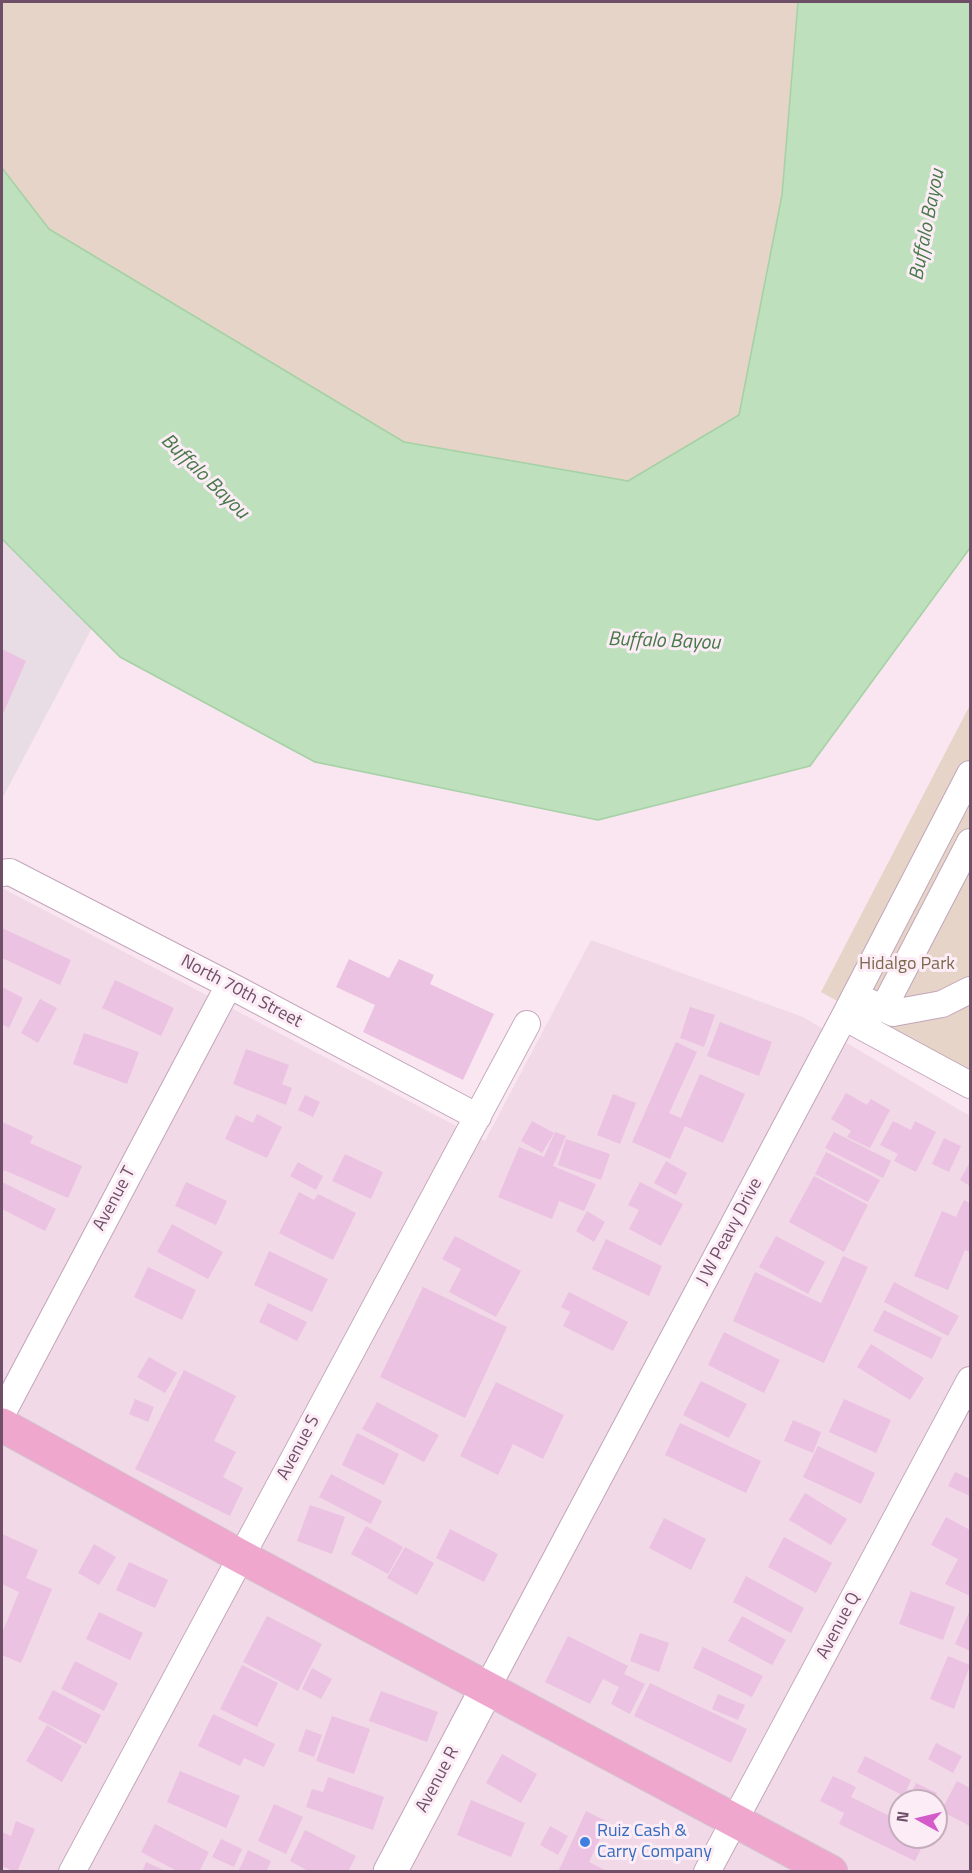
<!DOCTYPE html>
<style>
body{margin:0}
#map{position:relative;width:972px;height:1873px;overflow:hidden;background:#f9e6f0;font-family:"Titillium Web",sans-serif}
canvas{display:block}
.frame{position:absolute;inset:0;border:3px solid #6f4e68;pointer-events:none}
.north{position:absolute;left:888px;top:1789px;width:60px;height:60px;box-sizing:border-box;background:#fcecf5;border:2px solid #c4adbd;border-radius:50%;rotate:278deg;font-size:16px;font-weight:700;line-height:24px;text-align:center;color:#6f4e68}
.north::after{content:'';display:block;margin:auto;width:21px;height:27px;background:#d35bca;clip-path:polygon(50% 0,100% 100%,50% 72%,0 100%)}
</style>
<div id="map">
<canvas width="972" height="1873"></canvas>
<div class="frame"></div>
<div class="north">N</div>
</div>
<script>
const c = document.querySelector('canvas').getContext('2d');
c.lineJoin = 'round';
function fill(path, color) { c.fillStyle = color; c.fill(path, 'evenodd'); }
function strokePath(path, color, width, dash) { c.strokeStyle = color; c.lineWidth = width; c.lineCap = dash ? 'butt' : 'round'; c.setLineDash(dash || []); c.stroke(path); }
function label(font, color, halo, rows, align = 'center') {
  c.font = font + ' "Titillium Web",sans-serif'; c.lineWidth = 6; c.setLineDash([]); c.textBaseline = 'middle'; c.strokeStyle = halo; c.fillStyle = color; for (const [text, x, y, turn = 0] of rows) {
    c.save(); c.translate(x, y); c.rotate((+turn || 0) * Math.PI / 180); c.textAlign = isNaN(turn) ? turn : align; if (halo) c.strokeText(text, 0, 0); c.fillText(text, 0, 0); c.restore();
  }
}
const residential = new Path2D(`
 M 2,888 L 485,1141 L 591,940 L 803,1017 L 970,1116 L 970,1871 L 2,1872 ZM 900,1801 L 936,1801 L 936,1837 L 900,1837 Z`);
const industrial = new Path2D(`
 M 2,539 L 92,628 L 2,799 Z`);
const green = new Path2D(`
 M 2,2 L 798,2 L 782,195 L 739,415 L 628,481 L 404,442 L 49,229 L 2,168 Z
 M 970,705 L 970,1074 L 821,992 Z`);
const water = new Path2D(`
 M 798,2 L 970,2 L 970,548 L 810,766 L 598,820 L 315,762 L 120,657 L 2,539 L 2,168 L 49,229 L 404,442 L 628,481 L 739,415 L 782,195 Z`);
const building = new Path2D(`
 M 2,649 L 26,661 L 2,716 Z
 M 2,928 L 71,960 L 60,985 L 2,958 Z
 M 349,959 L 389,978 L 399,959 L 434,975 L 430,984 L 494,1014 L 463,1080 L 363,1032 L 375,1005 L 336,987 Z
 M 115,980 L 174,1008 L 161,1036 L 102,1008 Z
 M 2,987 L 23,998 L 9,1028 L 2,1024 Z
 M 40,999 L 57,1008 L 38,1043 L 21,1033 Z
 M 690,1007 L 715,1015 L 704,1047 L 680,1038 Z
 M 720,1022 L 772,1042 L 759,1076 L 707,1056 Z
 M 84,1033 L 139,1052 L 127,1084 L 73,1064 Z
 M 676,1042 L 697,1052 L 669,1113 L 681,1118 L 700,1074 L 745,1094 L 723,1143 L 685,1126 L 670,1159 L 632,1142 Z
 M 246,1049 L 289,1065 L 282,1084 L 292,1088 L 286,1105 L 233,1084 Z
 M 846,1093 L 867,1105 L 871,1099 L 890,1110 L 870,1148 L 847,1137 L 851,1131 L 831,1119 Z
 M 613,1094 L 636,1103 L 620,1144 L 597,1135 Z
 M 305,1095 L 320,1102 L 313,1117 L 298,1110 Z
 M 257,1114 L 282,1127 L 267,1158 L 225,1139 L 236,1115 L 253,1123 Z
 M 532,1121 L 554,1133 L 542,1153 L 521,1141 Z
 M 893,1121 L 911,1130 L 915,1121 L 936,1132 L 916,1172 L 894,1161 L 898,1154 L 880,1145 Z
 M 2,1122 L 33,1136 L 30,1143 L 82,1166 L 68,1198 L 4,1170 L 2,1176 Z
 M 555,1132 L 566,1136 L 553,1166 L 596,1184 L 584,1211 L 559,1201 L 552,1219 L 498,1197 L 519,1147 L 544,1157 Z
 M 834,1132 L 891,1161 L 883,1178 L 825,1148 Z
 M 944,1138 L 961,1146 L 949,1172 L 932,1164 Z
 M 566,1139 L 610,1154 L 601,1180 L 558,1165 Z
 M 826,1152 L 880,1180 L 868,1202 L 815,1174 Z
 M 345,1154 L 383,1172 L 371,1199 L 332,1181 Z
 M 666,1161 L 687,1173 L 676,1195 L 654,1183 Z
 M 298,1162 L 323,1176 L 316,1190 L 290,1176 Z
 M 970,1162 L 970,1186 L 960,1180 Z
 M 814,1176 L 868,1205 L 844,1252 L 789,1222 Z
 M 2,1182 L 56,1209 L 45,1231 L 2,1209 Z
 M 186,1182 L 227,1201 L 216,1225 L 175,1206 Z
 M 640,1182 L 683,1204 L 661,1246 L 629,1229 L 639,1210 L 628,1205 Z
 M 299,1192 L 314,1200 L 318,1194 L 356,1213 L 333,1260 L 279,1233 Z
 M 964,1200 L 970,1203 L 970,1252 L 965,1250 L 948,1290 L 914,1276 L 942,1211 L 956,1217 Z
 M 587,1211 L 605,1222 L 594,1242 L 576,1231 Z
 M 172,1224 L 223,1252 L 208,1279 L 157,1252 Z
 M 455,1236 L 521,1271 L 496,1317 L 449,1292 L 461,1269 L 442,1259 Z
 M 776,1236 L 825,1262 L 808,1294 L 759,1267 Z
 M 606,1239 L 662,1266 L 649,1296 L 592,1269 Z
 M 269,1251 L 328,1279 L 312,1312 L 254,1285 Z
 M 843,1256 L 868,1267 L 824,1363 L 733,1321 L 755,1272 L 821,1303 Z
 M 148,1267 L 196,1290 L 182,1320 L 134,1297 Z
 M 894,1282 L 959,1316 L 948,1336 L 884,1302 Z
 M 423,1287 L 507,1327 L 465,1418 L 380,1377 Z
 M 569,1292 L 628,1322 L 613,1351 L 563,1326 L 570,1312 L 561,1307 Z
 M 268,1303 L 307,1322 L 297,1341 L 259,1322 Z
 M 884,1310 L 942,1338 L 932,1359 L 873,1331 Z
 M 724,1332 L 780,1360 L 764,1393 L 708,1365 Z
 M 871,1344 L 924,1378 L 910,1400 L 857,1367 Z
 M 149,1357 L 177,1373 L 165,1393 L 137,1377 Z
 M 184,1370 L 236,1396 L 214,1441 L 236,1452 L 223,1477 L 243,1488 L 230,1516 L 135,1469 Z
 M 701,1381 L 747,1404 L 729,1438 L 683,1415 Z
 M 496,1382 L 564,1415 L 543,1459 L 513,1444 L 498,1475 L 460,1456 Z
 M 135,1399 L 154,1407 L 148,1422 L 129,1414 Z
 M 844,1399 L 891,1420 L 876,1453 L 829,1432 Z
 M 377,1402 L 439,1435 L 424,1462 L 362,1429 Z
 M 793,1420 L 821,1432 L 813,1453 L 784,1441 Z
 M 680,1423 L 761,1461 L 746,1493 L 665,1455 Z
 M 357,1433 L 399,1454 L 384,1485 L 342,1465 Z
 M 818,1446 L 875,1473 L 861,1504 L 803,1477 Z
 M 955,1472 L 970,1479 L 970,1496 L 948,1486 Z
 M 331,1474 L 382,1501 L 371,1524 L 319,1497 Z
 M 805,1493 L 847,1519 L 831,1545 L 789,1520 Z
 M 310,1505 L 345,1517 L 332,1554 L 297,1541 Z
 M 946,1517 L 970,1530 L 970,1596 L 945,1584 L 958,1559 L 931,1545 Z
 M 664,1518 L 706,1539 L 691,1570 L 649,1548 Z
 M 366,1526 L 403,1547 L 388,1574 L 351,1554 Z
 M 450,1529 L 498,1554 L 484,1582 L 436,1558 Z
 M 2,1534 L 38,1550 L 26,1578 L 52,1589 L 21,1663 L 2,1655 L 2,1633 L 19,1592 L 2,1584 Z
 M 784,1537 L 832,1563 L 816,1593 L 768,1567 Z
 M 94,1544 L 116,1557 L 99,1585 L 78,1573 Z
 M 405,1547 L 434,1563 L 417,1595 L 387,1578 Z
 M 129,1562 L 168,1580 L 155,1608 L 116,1590 Z
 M 746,1576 L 804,1608 L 791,1633 L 733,1602 Z
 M 911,1591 L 955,1607 L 943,1640 L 899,1624 Z
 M 970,1610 L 970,1651 L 955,1644 Z
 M 99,1612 L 143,1633 L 130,1660 L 86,1639 Z
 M 267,1616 L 322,1644 L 298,1691 L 243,1662 Z
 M 742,1616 L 786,1640 L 772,1665 L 728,1641 Z
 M 640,1633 L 669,1643 L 659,1672 L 630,1661 Z
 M 568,1636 L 628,1666 L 624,1674 L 645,1684 L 630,1714 L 611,1704 L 619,1687 L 603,1679 L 590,1704 L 545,1682 Z
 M 703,1647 L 763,1676 L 752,1697 L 693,1668 Z
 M 948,1656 L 970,1665 L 954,1709 L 930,1699 Z
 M 75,1661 L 118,1683 L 104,1711 L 61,1689 Z
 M 242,1665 L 278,1683 L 257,1727 L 220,1709 Z
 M 312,1668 L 332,1679 L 321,1699 L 302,1689 Z
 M 650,1683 L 747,1729 L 731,1763 L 634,1716 Z
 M 53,1690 L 101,1715 L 86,1744 L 38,1719 Z
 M 381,1691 L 438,1712 L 427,1742 L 369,1721 Z
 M 718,1694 L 745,1705 L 738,1720 L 712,1709 Z
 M 213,1714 L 275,1744 L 264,1767 L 244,1758 L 240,1766 L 198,1746 Z
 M 332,1716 L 370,1729 L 354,1774 L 316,1761 Z
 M 47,1725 L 82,1746 L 62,1782 L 26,1761 Z
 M 306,1729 L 322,1735 L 314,1757 L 298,1751 Z
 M 936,1743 L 962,1756 L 953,1773 L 928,1759 Z
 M 502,1754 L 537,1774 L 521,1803 L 486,1783 Z
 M 865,1756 L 911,1780 L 904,1796 L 857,1772 Z
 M 180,1771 L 240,1796 L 226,1828 L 167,1802 Z
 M 833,1776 L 856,1787 L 851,1797 L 900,1821 L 900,1837 L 927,1837 L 915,1861 L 839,1824 L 844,1813 L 820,1801 Z
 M 328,1777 L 384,1797 L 373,1830 L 306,1807 L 312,1789 L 323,1792 Z
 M 957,1781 L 970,1788 L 970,1826 L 941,1811 Z
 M 916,1783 L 937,1793 L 933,1801 L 907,1801 Z
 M 471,1800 L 525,1823 L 511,1857 L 457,1835 Z
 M 274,1804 L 303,1817 L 286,1854 L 258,1841 Z
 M 586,1811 L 608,1822 L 589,1862 L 609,1872 L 558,1872 Z
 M 16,1821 L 35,1829 L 17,1872 L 15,1872 L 2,1866 L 2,1832 L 11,1836 Z
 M 155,1824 L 209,1852 L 199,1872 L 179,1872 L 141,1852 Z
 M 550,1826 L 568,1836 L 558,1855 L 540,1845 Z
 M 305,1830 L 356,1856 L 348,1872 L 310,1872 L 290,1861 Z
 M 221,1839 L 242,1849 L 234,1867 L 212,1857 Z
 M 248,1850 L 271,1861 L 266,1872 L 238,1872 Z
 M 146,1862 L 168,1872 L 142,1872 Z`);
const street = new Path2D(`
 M 2,873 L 10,872 L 229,985 L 478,1117
 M 869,1002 L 893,1013 L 942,1004 L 970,990
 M 883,1009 L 970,842
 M 844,1017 L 970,1085
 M 2,1414 L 229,985
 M 487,1688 L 844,1017 L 970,774
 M 72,1872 L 527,1024
 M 707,1872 L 970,1380`);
const secondary = new Path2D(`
 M 390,1872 L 487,1688`);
const primary = new Path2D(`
 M 2,1425 L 240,1556 L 831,1872`);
const markers = [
 [585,1842,6,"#3f7fe0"]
];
const parkNames = [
 ["Hidalgo Park",907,965]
];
const streetNames = [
 ["North 70th Street",241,992,28],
 ["Avenue T",115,1199,-62],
 ["J W Peavy Drive",730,1232,-62],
 ["Avenue S",299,1448,-62],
 ["Avenue Q",839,1626,-62],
 ["Avenue R",438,1780,-62]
];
const shopNames = [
 ["Ruiz Cash &",597,1832],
 ["Carry Company",597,1853]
];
const waterNames = [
 ["Buffalo Bayou",928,225,-79],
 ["Buffalo Bayou",204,477,44],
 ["Buffalo Bayou",664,642,2]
];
fill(residential, '#f2d9e7');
fill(industrial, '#e8dde4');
fill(green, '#e5d4c7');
fill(water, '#bee0bd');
strokePath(water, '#a5d1a5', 1.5);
fill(building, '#ebc2e1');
strokePath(street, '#c2a6ba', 28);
strokePath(secondary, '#c5a5bc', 35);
strokePath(primary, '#d1c6cf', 35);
strokePath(street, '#fff', 26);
strokePath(secondary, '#fff', 33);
strokePath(primary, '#efa7cd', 33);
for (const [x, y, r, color] of markers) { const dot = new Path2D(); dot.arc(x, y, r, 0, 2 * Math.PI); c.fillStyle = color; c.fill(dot); strokePath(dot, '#fcecf5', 2); }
label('18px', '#7e694e', '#fcecf5', parkNames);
label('18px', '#6f4e68', '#fcecf5', streetNames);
label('18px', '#366cbe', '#fcecf5', shopNames, 'left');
label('italic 20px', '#477949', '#fcecf5', waterNames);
</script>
